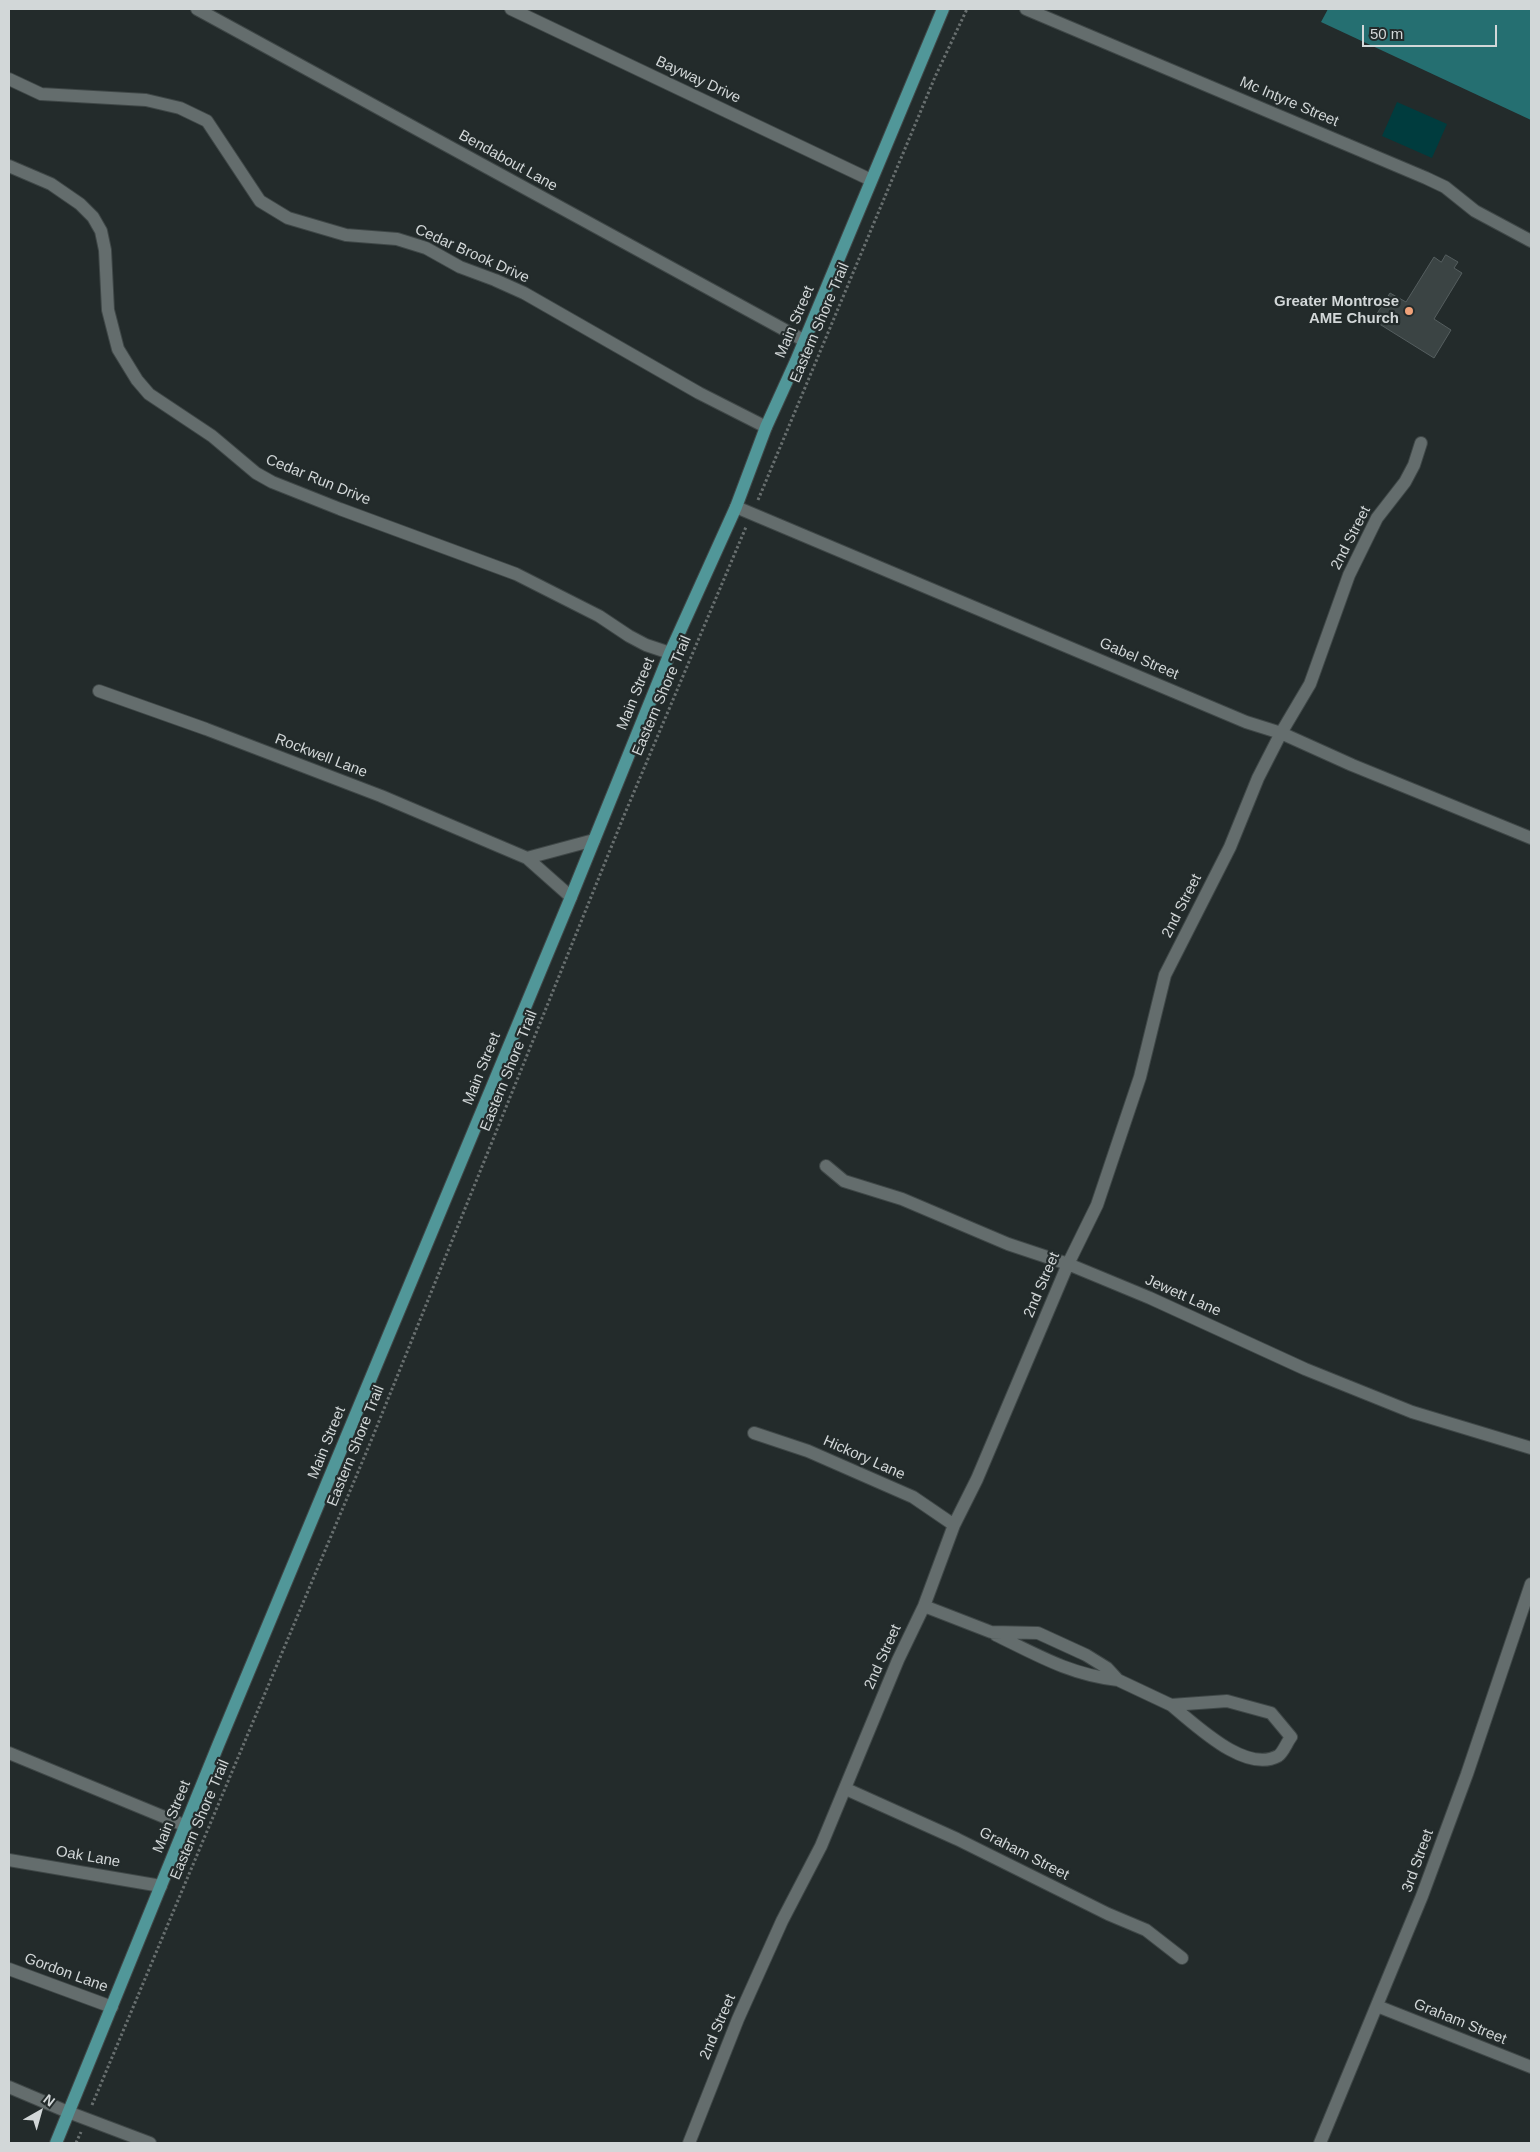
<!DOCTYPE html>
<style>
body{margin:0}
#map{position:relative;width:1540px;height:2152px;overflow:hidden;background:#232b2b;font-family:Helvetica,sans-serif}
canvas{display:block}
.frame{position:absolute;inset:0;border:10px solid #d2d7d8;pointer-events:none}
.north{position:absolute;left:15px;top:2087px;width:50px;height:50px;-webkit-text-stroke:4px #232b2b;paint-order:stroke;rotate:38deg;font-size:14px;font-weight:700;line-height:20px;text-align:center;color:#d2d7d8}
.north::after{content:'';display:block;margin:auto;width:18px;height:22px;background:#d2d7d8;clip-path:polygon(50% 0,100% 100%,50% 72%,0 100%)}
.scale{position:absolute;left:1362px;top:25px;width:135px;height:22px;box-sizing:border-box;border:2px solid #d2d7d8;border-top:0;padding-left:6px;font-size:15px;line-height:18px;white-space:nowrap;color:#d2d7d8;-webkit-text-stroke:4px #232b2b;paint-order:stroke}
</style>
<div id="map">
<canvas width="1540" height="2152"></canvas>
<div class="frame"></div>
<div class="north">N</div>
<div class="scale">50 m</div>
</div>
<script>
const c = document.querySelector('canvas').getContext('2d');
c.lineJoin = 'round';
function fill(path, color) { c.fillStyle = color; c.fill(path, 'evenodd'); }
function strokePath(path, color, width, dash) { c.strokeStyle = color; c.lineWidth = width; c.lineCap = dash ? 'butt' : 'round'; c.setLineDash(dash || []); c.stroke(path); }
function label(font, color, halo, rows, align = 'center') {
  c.font = font + ' Helvetica,sans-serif'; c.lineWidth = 4.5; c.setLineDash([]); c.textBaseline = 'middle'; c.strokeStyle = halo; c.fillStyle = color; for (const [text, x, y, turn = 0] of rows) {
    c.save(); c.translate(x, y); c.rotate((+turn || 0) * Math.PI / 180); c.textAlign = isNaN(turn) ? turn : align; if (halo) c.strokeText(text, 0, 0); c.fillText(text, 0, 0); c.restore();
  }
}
const green = new Path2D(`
 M 1397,102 L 1447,124 L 1432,158 L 1382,136 Z`);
const forest = new Path2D(`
 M 1328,9 L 1531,9 L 1531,120 L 1321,22 Z`);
const building = new Path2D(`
 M 1446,255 L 1458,262 L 1454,268 L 1462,273 L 1434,319 L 1451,330 L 1434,358 L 1373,320 L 1390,293 L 1406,302 L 1434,257 L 1441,262 Z`);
const path = new Path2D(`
 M 758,500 L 935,77 L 967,9
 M 92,2105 L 371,1441 L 623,818 L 746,527
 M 76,2143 L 81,2132`);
const minor = new Path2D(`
 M 197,9 L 805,341
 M 511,9 L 871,180
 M 1026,9 L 1426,178 L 1445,187 L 1475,211 L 1531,241
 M 9,79 L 41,94 L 146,100 L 180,108 L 207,121 L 260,201 L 288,218 L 346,235 L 397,239 L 426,248 L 460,267 L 495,280 L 524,293 L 699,393 L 766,427
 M 9,166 L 51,184 L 80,204 L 93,217 L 101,231 L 105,250 L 108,310 L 118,349 L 137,380 L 149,394 L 212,436 L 256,473 L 272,482 L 340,509 L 516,574 L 599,616 L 629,636 L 646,645 L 670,653
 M 736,507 L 1246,722 L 1281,733 L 1352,765 L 1531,838
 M 99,691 L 206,729 L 381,796 L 527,858 L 594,840
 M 527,858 L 571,897
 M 826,1166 L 844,1181 L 902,1199 L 1008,1244 L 1068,1264 L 1150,1298 L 1305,1369 L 1412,1412 L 1531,1448
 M 754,1433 L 808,1451 L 913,1497 L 954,1525
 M 924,1606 L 991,1632 L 1038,1633 L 1086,1655 L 1107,1668 L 1118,1680 L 1171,1705 L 1227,1701 L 1271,1713 L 1291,1737 C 1287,1742 1283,1753 1278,1756 C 1245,1774 1195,1724 1171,1705
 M 996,1635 C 1037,1655 1071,1675 1118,1680
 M 9,1753 L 186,1826
 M 846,1789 L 957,1839 L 1108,1914 L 1146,1930 L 1182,1958
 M 9,1860 L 161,1886
 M 9,1969 L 112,2007
 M 1377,2006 L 1531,2067
 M 9,2087 L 68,2112 L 150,2143
 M 689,2143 L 738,2019 L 782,1921 L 821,1846 L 898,1660 L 924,1606 L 954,1525 L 977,1479 L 1068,1264 L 1097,1205 L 1140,1077 L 1165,975 L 1230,847 L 1258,778 L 1281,733 L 1310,684 L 1349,575 L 1377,518 L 1405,482 L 1414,465 L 1421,443
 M 1320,2143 L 1422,1896 L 1467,1774 L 1531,1584`);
const major = new Path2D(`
 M 56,2143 L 219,1743 L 571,897 L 670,653 L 736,507 L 766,427 L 796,361 L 943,9`);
const markers = [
 [1409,311,5,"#f0a279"]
];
const streetNames = [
 ["Bayway Drive",698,80,25],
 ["Mc Intyre Street",1289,102,23],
 ["Bendabout Lane",508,161,29],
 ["Cedar Brook Drive",472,254,24],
 ["Main Street",795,322,-67],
 ["Eastern Shore Trail",820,323,-67],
 ["Cedar Run Drive",318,480,22],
 ["2nd Street",1351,538,-63],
 ["Gabel Street",1139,659,23],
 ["Main Street",636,694,-68],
 ["Eastern Shore Trail",662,696,-67],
 ["Rockwell Lane",321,756,21],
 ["2nd Street",1182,906,-63],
 ["Main Street",482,1069,-68],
 ["Eastern Shore Trail",509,1071,-68],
 ["2nd Street",1042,1285,-67],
 ["Jewett Lane",1183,1296,24],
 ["Main Street",327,1443,-68],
 ["Eastern Shore Trail",356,1446,-68],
 ["Hickory Lane",864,1458,24],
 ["2nd Street",883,1657,-66],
 ["Main Street",172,1817,-68],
 ["Eastern Shore Trail",200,1820,-67],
 ["Graham Street",1024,1854,27],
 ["Oak Lane",88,1857,10],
 ["3rd Street",1418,1861,-70],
 ["Gordon Lane",66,1973,20],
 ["Graham Street",1460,2022,22],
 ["2nd Street",718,2027,-67]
];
const poiNames = [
 ["Greater Montrose",1399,302],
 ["AME Church",1399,319]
];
fill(green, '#003c3e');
fill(forest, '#256f71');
fill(building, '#3b4444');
strokePath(building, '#555e5f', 1);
strokePath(minor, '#3f4747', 14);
strokePath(major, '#3f4747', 14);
strokePath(path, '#686f6f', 3, [2.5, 2.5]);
strokePath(minor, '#646d6d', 12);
strokePath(major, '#519799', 12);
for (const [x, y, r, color] of markers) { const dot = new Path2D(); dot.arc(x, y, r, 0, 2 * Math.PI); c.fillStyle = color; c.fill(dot); strokePath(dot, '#232b2b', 2); }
label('15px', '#d2d7d8', '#232b2b', streetNames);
label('bold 15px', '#d2d7d8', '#232b2b', poiNames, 'right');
</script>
